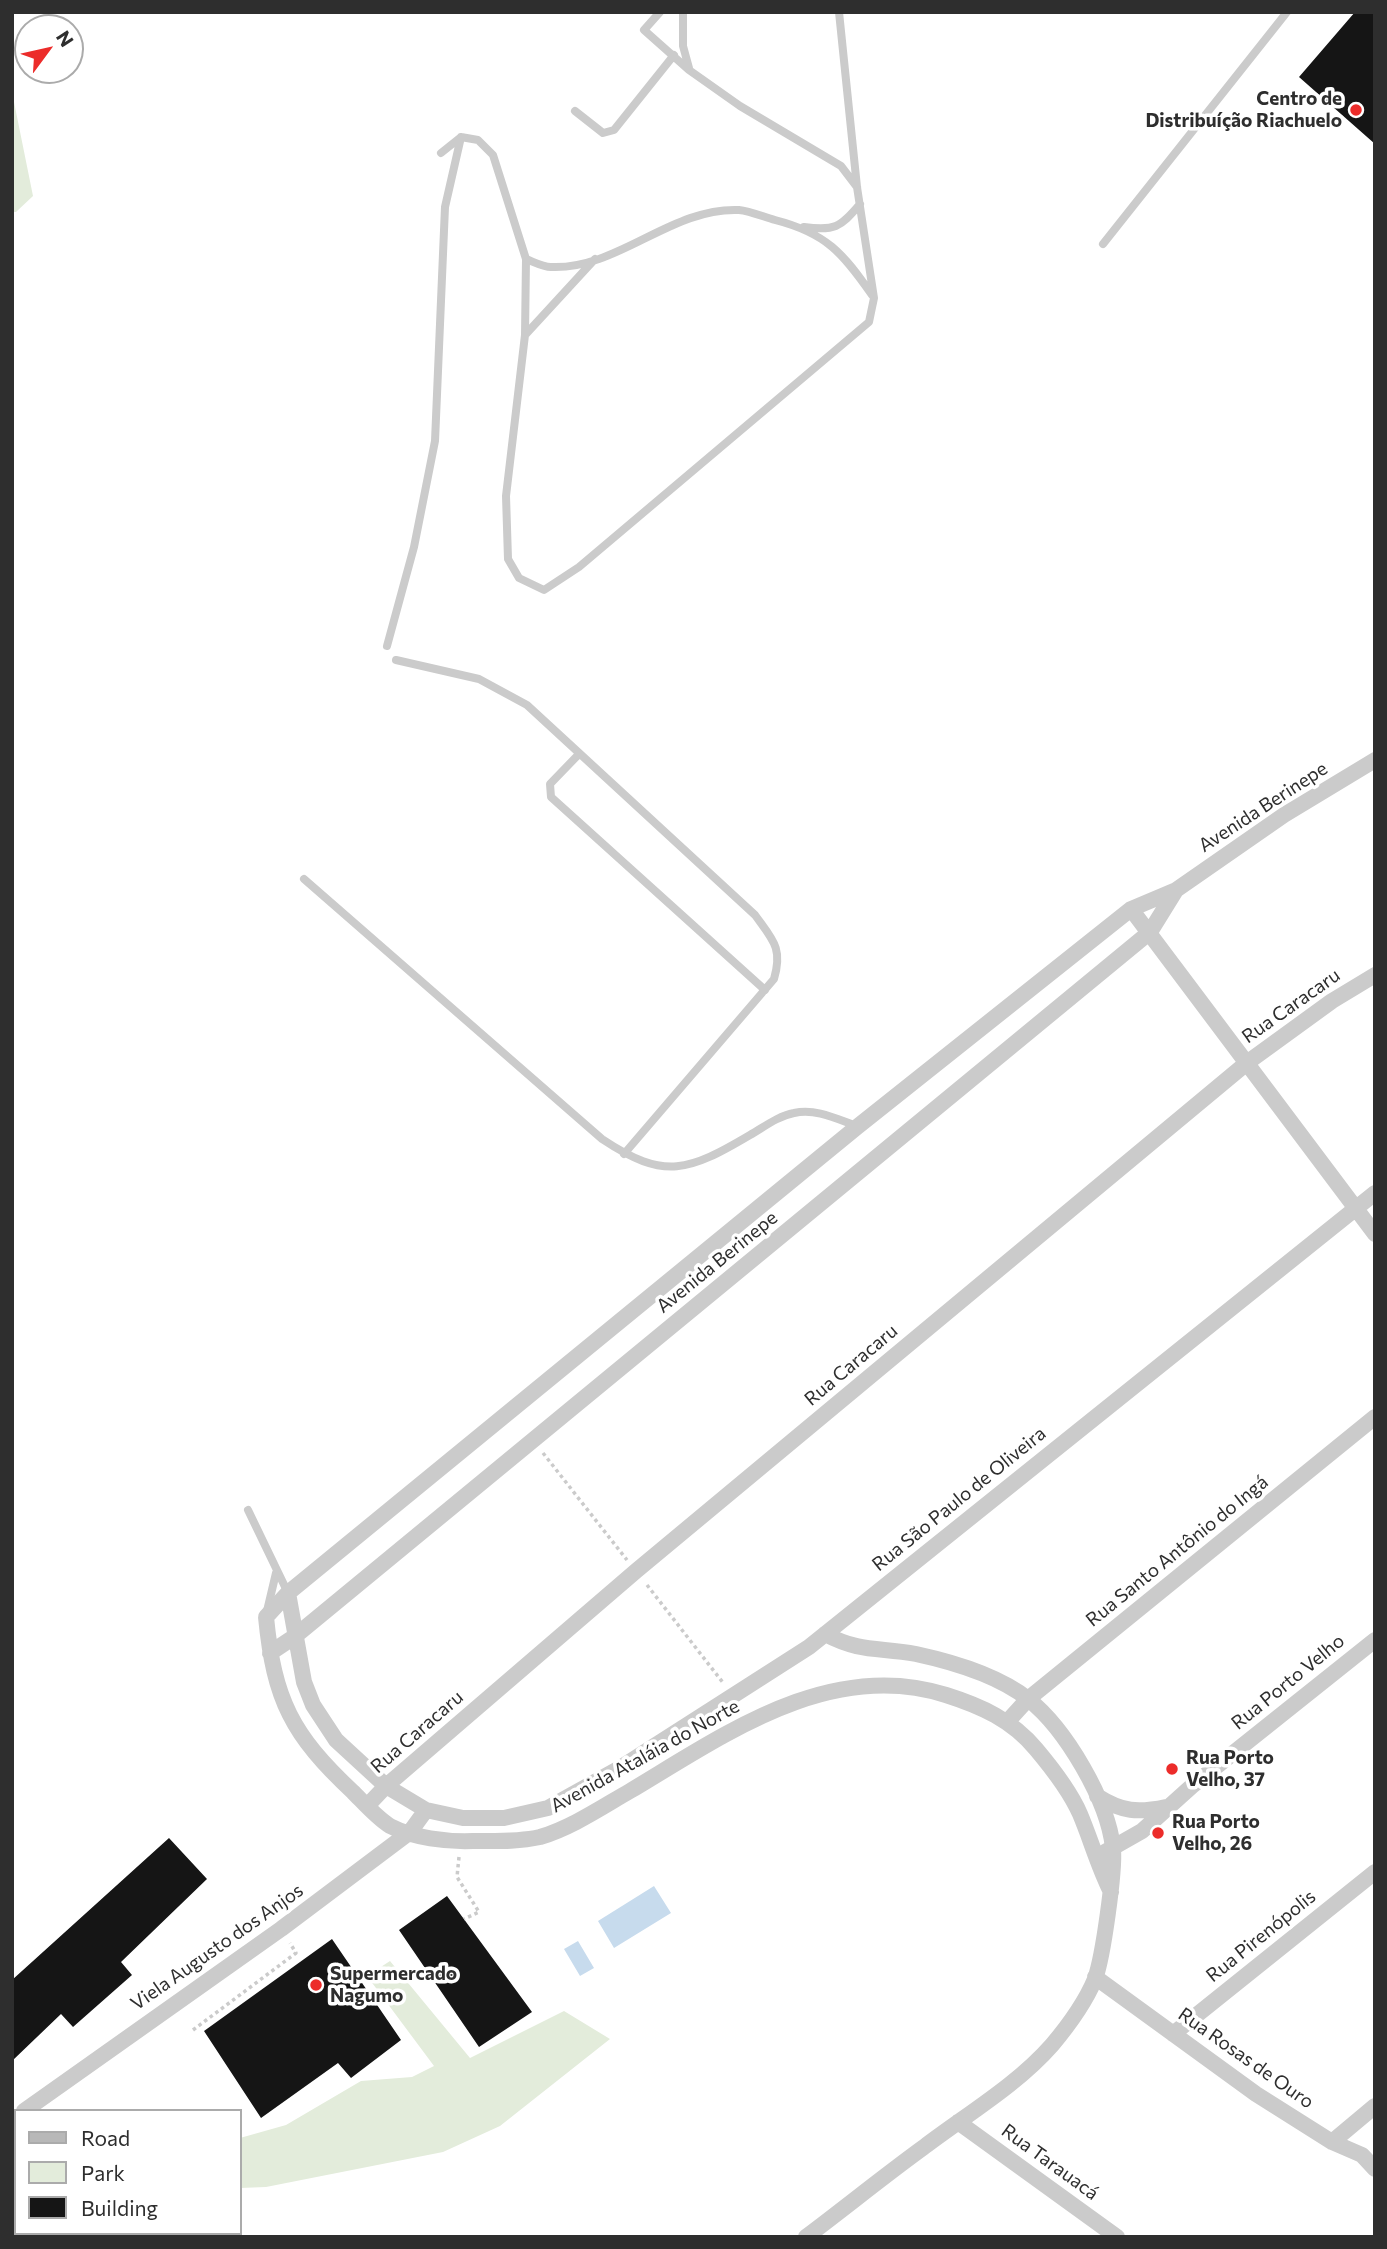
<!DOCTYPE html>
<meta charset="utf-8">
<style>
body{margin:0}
#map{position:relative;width:1387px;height:2249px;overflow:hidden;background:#fff;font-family:Commissioner,sans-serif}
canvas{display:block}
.frame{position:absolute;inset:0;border:14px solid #2e2e2e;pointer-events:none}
.legend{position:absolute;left:14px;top:2109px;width:228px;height:126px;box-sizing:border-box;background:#fff;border:2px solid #ababab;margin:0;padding:9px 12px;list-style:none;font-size:21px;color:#2e2e2e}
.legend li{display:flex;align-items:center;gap:14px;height:35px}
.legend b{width:35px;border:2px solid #ababab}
.north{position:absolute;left:14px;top:14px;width:70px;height:70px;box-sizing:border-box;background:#fff;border:2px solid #ababab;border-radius:50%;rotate:57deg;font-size:19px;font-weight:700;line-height:28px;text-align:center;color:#2e2e2e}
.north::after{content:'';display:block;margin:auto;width:24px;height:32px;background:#ec2c2a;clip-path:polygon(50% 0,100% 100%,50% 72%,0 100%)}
</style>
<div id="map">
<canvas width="1387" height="2249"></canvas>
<div class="frame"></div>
<ul class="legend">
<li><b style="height:9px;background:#b8b8b8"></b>Road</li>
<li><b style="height:19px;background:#e3ecdb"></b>Park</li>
<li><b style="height:19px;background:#151515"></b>Building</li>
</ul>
<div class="north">N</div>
</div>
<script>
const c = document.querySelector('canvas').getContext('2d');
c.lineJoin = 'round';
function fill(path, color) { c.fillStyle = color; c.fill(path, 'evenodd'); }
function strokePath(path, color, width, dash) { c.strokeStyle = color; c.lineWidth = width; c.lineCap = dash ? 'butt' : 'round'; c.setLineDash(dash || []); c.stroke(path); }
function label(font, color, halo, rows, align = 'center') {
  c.font = font + ' Commissioner,sans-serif'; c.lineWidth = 7; c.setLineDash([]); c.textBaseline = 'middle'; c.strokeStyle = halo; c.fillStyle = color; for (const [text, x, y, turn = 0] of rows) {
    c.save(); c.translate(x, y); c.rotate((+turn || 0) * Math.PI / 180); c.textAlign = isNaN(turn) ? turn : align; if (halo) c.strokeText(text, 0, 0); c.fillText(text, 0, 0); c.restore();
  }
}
const green = new Path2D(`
 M 12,92 L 33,196 L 16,212 L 12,212 Z
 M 390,1961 L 470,2058 L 564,2011 L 610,2039 L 500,2126 L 443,2152 L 266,2187 L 240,2188 L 240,2138 L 286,2125 L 361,2081 L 412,2077 L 434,2066 L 367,1976 Z`);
const water = new Path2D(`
 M 654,1886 L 671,1913 L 614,1948 L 598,1921 Z
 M 578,1941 L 594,1968 L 580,1976 L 564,1949 Z`);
const building = new Path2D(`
 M 1355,12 L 1375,12 L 1375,144 L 1299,77 Z
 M 169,1838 L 207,1879 L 121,1962 L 132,1975 L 73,2027 L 61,2014 L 12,2061 L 12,1980 Z
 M 447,1896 L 532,2012 L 479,2047 L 399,1930 Z
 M 332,1939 L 401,2040 L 351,2078 L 338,2063 L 261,2118 L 204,2031 Z`);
const path = new Path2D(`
 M 543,1453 L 627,1560
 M 647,1585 L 724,1684
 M 459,1857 L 457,1877 L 479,1912 L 464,1919
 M 193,2030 L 296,1953 L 290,1943`);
const lane = new Path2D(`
 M 660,12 L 644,30 L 689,70 L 740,106 L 841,166 L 857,187
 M 683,12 L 683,46 L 689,68
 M 575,111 L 603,133 L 614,130 L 674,55
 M 441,153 L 461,137 L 478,140 L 493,155 L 526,259 L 525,335 L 506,496 L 508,559 L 519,578 L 544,590 L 579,567 L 869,322 L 874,298 L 857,187 L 839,12
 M 804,227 C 834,231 840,228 860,204
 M 1103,244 L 1287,12
 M 526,259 C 534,262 543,267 551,267 C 618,270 671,207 739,210 C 750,211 764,217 775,220 C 826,233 843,253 872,295
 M 526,334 L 595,259
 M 387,646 L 414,547 L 435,441 L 445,207 L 461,137
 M 396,660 L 479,679 L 527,705 L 755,915 C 773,940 783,948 774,979 L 624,1154
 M 579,754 L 550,784 L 551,797 L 765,990
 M 304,879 L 602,1139 C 665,1181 689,1171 750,1135 C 764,1127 778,1116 794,1113 C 816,1108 837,1119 857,1126
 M 248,1510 L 288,1593
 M 267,1611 L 276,1573`);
const street = new Path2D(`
 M 1131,909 L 1375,1234
 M 288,1593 L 304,1682 L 313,1705 L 336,1740 L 386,1786 L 426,1810 L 463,1818 L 504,1818 L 548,1808 L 620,1768 L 809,1647 L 1375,1193
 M 270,1653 L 294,1637 L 1150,932 L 1176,890
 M 1008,1721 L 1028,1699 L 1375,1417
 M 1097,1796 C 1122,1812 1138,1813 1166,1807
 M 367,1806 L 386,1786 L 636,1571 L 1248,1062 L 1332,1001 L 1375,975
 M 1105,1852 L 1142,1831 L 1192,1786 L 1375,1640
 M 1111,1892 C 1098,1866 1091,1840 1080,1814 C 1070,1791 1052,1768 1036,1749 C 1012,1720 981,1706 946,1695 C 830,1658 724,1735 630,1791 C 602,1807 571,1828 540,1837 C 518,1842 494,1841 473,1841 C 447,1842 413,1838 390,1826 C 377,1818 364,1803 353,1792 C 292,1735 274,1700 266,1617 L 288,1593 L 857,1127 L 1131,909 L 1176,890 L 1284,815 L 1375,760
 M 1095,1977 L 1256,2094 L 1332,2142 L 1362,2155 L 1375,2169
 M 1173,2034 L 1375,1872
 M 24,2111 L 281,1929 L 410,1832 L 426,1810
 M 958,2122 L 1117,2237
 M 1332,2142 L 1375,2106
 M 806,2237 C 846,2207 884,2176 924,2147 C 966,2115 1017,2085 1052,2045 C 1068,2026 1085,2003 1095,1979 C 1103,1957 1115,1872 1113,1848 C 1108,1801 1066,1729 1028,1699 C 999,1676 953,1662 916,1654 C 879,1647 861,1653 825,1634`);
const secondary = new Path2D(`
 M 12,2229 L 16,2228
 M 148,2233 L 153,2237`);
const markers = [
 [1356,110,7,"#ec2c2a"],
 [1172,1769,7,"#ec2c2a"],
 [1158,1833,7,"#ec2c2a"],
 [316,1985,7,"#ec2c2a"]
];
const poiNames = [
 ["Centro de",1342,99,"right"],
 ["Distribuíção Riachuelo",1342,121,"right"],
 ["Rua Porto",1186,1758],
 ["Velho, 37",1186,1780],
 ["Rua Porto",1172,1822],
 ["Velho, 26",1172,1844],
 ["Supermercado",330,1974],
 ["Nagumo",330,1996]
];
const streetNames = [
 ["Avenida Berinepe",1263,807,-33],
 ["Rua Caracaru",1291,1006,-35],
 ["Avenida Berinepe",717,1262,-39],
 ["Rua Caracaru",851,1365,-40],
 ["Rua São Paulo de Oliveira",959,1499,-39],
 ["Rua Santo Antônio do Ingá",1177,1551,-39],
 ["Rua Porto Velho",1288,1682,-39],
 ["Rua Caracaru",417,1732,-41],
 ["Avenida Ataláia do Norte",645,1756,-29],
 ["Rua Pirenópolis",1261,1936,-39],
 ["Viela Augusto dos Anjos",217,1947,-35],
 ["Rua Rosas de Ouro",1246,2058,35],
 ["Rua Tarauacá",1050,2162,36]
];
fill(green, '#e3ecdb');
fill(water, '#c7dbed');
fill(building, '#151515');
strokePath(path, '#cbcbcb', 3.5, [3.5, 3.5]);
strokePath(lane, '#cbcbcb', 8);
strokePath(street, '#cbcbcb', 16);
strokePath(secondary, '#b8b8b8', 21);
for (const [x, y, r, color] of markers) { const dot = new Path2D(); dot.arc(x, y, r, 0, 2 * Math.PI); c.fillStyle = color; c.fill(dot); strokePath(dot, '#fff', 2.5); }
label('bold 19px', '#2e2e2e', '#fff', poiNames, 'left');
label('19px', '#2e2e2e', '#fff', streetNames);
</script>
